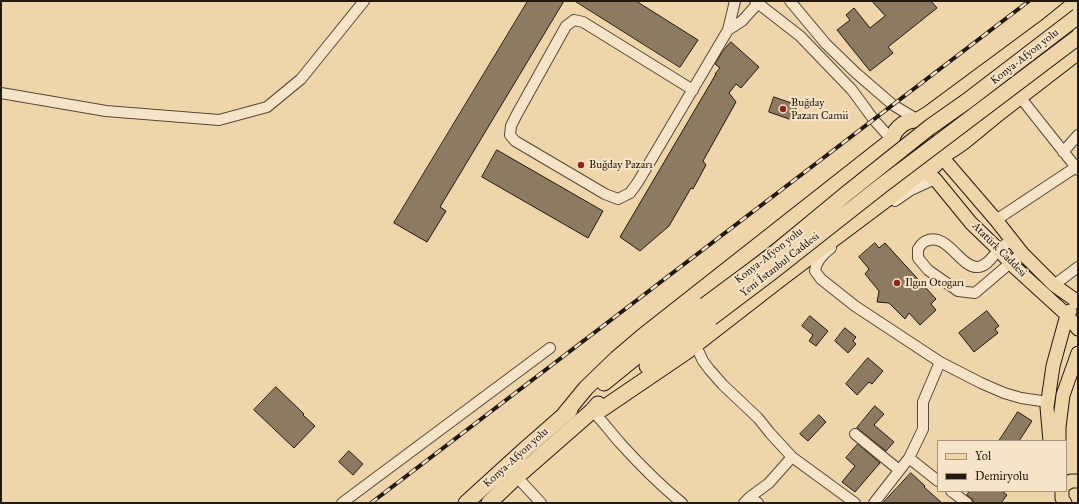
<!DOCTYPE html>
<meta charset="utf-8">
<style>
body{margin:0}
#map{position:relative;width:1079px;height:504px;overflow:hidden;background:#efd5aa;font-family:"IM FELL Great Primer",serif}
canvas{display:block}
.frame{position:absolute;inset:0;border:2px solid #211910;pointer-events:none}
.legend{position:absolute;left:937px;top:440px;width:130px;height:52px;box-sizing:border-box;background:#f5e4c8;border:1px solid #a0937e;margin:0;padding:5px 7px;list-style:none;font-size:12px;color:#211910}
.legend li{display:flex;align-items:center;gap:8px;height:20px}
.legend b{width:20px;border:1px solid #a0937e}
</style>
<div id="map">
<canvas width="1079" height="504"></canvas>
<div class="frame"></div>
<ul class="legend">
<li><b style="height:5px;background:#efd5aa"></b>Yol</li>
<li><b style="height:5px;background:#211910"></b>Demiryolu</li>
</ul>
</div>
<script>
const c = document.querySelector('canvas').getContext('2d');
c.lineJoin = 'round';
function fill(path, color) { c.fillStyle = color; c.fill(path, 'evenodd'); }
function strokePath(path, color, width, dash) { c.strokeStyle = color; c.lineWidth = width; c.lineCap = dash ? 'butt' : 'round'; c.setLineDash(dash || []); c.stroke(path); }
function label(font, color, halo, rows, align = 'center') {
  c.font = font + ' "IM FELL Great Primer",serif'; c.lineWidth = 4; c.setLineDash([]); c.textBaseline = 'middle'; c.strokeStyle = halo; c.fillStyle = color; for (const [text, x, y, turn = 0] of rows) {
    c.save(); c.translate(x, y); c.rotate((+turn || 0) * Math.PI / 180); c.textAlign = isNaN(turn) ? turn : align; if (halo) c.strokeText(text, 0, 0); c.fillText(text, 0, 0); c.restore();
  }
}
const building = new Path2D(`
 M 528,1 L 564,1 L 440,207 L 446,211 L 427,242 L 394,223 Z
 M 575,1 L 636,1 L 698,40 L 680,67 Z
 M 872,1 L 931,1 L 937,8 L 888,47 L 893,53 L 870,71 L 837,30 L 850,20 L 846,15 L 854,8 L 870,28 L 885,16 Z
 M 731,42 L 759,67 L 741,88 L 736,84 L 729,93 L 736,102 L 703,161 L 706,165 L 693,189 L 691,188 L 669,226 L 640,251 L 620,237 L 716,74 L 715,74 L 720,68 L 715,64 L 722,52 Z
 M 774,97 L 797,105 L 792,120 L 769,112 Z
 M 497,150 L 603,211 L 588,238 L 482,177 Z
 M 875,243 L 879,248 L 885,243 L 936,299 L 931,304 L 936,310 L 920,325 L 909,313 L 905,319 L 889,303 L 877,302 L 879,291 L 865,274 L 869,269 L 859,257 Z
 M 987,311 L 999,326 L 995,329 L 998,333 L 974,352 L 959,333 Z
 M 810,316 L 828,331 L 816,346 L 809,341 L 813,335 L 802,326 Z
 M 845,328 L 856,337 L 853,341 L 856,344 L 848,353 L 835,341 Z
 M 868,358 L 883,371 L 872,384 L 869,382 L 857,395 L 846,384 Z
 M 276,387 L 304,414 L 303,415 L 315,426 L 294,448 L 254,410 Z
 M 875,406 L 884,414 L 874,425 L 894,442 L 886,451 L 857,428 Z
 M 1018,412 L 1032,421 L 1019,441 L 999,441 Z
 M 819,415 L 826,422 L 808,441 L 800,434 Z
 M 858,444 L 880,463 L 855,492 L 842,482 L 855,466 L 846,458 Z
 M 349,451 L 363,464 L 353,475 L 339,462 Z
 M 911,473 L 925,486 L 924,487 L 942,503 L 883,503 Z
 M 970,491 L 1002,491 L 1007,495 L 1001,503 L 973,503 L 973,500 L 967,495 Z`);
const minor = new Path2D(`
 M 755,1 L 800,36 L 852,90 L 874,120 L 892,140
 M 790,1 L 826,44 L 856,73 L 893,105 L 918,120
 M 728,30 L 742,21 L 760,1
 M 693,90 L 583,22 L 574,20 L 566,26 L 517,114 L 511,126 L 510,135 L 515,141 L 605,194 L 618,199 L 630,193 L 638,182 L 728,30 L 735,1
 M 1,93 L 106,111 L 219,120 L 267,107 L 301,79 L 364,1
 M 1020,97 L 1078,170
 M 1063,152 L 1078,135
 M 895,201 L 911,190 L 935,179
 M 996,220 L 1076,167
 M 1011,240 C 1007,243 1003,246 999,250 C 993,255 988,266 978,267 C 961,269 947,231 926,241 C 923,242 920,246 918,249 L 918,258 L 928,270 L 958,291 L 975,293 L 1022,253
 M 831,248 C 823,254 816,261 815,271 L 821,279 L 831,287 L 855,306 L 940,362 L 981,383 L 1004,393 L 1021,398 L 1048,402
 M 1054,285 L 1078,267
 M 695,344 L 703,361 L 709,369 L 723,385 L 758,418 L 770,433 L 792,457 L 855,503
 M 592,411 C 603,421 611,433 621,444 C 640,465 660,485 682,503
 M 855,434 L 899,470
 M 909,458 L 938,481
 M 517,477 L 541,503
 M 951,491 L 967,503
 M 750,497 L 758,503
 M 342,503 L 550,348
 M 744,503 L 750,497 L 769,483 L 792,457
 M 874,503 L 909,458 L 923,429 L 923,402 L 940,362`);
const major = new Path2D(`
 M 941,156 L 996,220 L 1022,253 L 1054,285 L 1078,302
 M 922,171 L 935,179 L 971,223 L 999,250 L 1010,263 L 1067,315 L 1078,329
 M 1050,441 L 1047,407 L 1053,366 L 1067,315 L 1070,311
 M 1059,441 L 1059,427 L 1063,395 L 1078,353
 M 1066,484 L 1071,481 L 1078,481
 M 1062,491 L 1062,498 L 1065,503`);
const highway = new Path2D(`
 M 918,120 L 928,114 L 1047,26 L 1078,1
 M891 146a26 26 0 1 1 52 0a26 26 0 1 1-52 0Z
 M 941,156 C 963,145 981,127 1000,112 C 1026,92 1052,72 1078,52
 M 647,366 L 711,318
 M 604,383 L 641,353 L 705,305
 M 592,411 L 602,409 L 686,352 L 784,276 L 899,190 L 922,171
 M 563,416 L 586,388 L 616,359 L 643,336 L 892,140
 M 466,503 L 522,452 L 570,410
 M 489,503 L 512,481 L 592,411 L 598,404`);
const rail = new Path2D(`
 M 371,503 L 1029,1`);
const highwayBridge = new Path2D(`
 M 705,305 L 771,256 L 846,194 L 930,127 L 967,101 L 1078,16
 M 711,318 L 772,272 L 881,186 L 1078,37`);
const markers = [
 [783,109,4,"#8f2418"],
 [581,165,4,"#8f2418"],
 [897,283,4,"#8f2418"]
];
const streetNames = [
 ["Konya-Afyon yolu",1025,57,-38],
 ["Atatürk Caddesi",999,250,45],
 ["Konya-Afyon yolu",769,256,-38],
 ["Yeni İstanbul Caddesi",780,265,-38],
 ["Konya-Afyon yolu",516,458,-42]
];
const poiNames = [
 ["Buğday",791,103],
 ["Pazarı Camii",791,116],
 ["Buğday Pazarı",589,165],
 ["Ilgın Otogarı",905,283]
];
fill(building, '#8c7b60');
strokePath(building, '#211910', 1);
strokePath(minor, '#544836', 12);
strokePath(major, '#211910', 15);
strokePath(highway, '#211910', 17);
strokePath(minor, '#f5e4c8', 10);
strokePath(major, '#efd5aa', 13);
strokePath(highway, '#efd5aa', 15);
strokePath(rail, '#211910', 4);
strokePath(rail, '#f5e4c8', 2.5, [8]);
strokePath(highwayBridge, '#211910', 17, []);
strokePath(highwayBridge, '#efd5aa', 15);
for (const [x, y, r, color] of markers) { const dot = new Path2D(); dot.arc(x, y, r, 0, 2 * Math.PI); c.fillStyle = color; c.fill(dot); strokePath(dot, '#f5e4c8', 1.5); }
label('11px', '#211910', '#f5e4c8', streetNames);
label('11px', '#211910', '#f5e4c8', poiNames, 'left');
</script>
